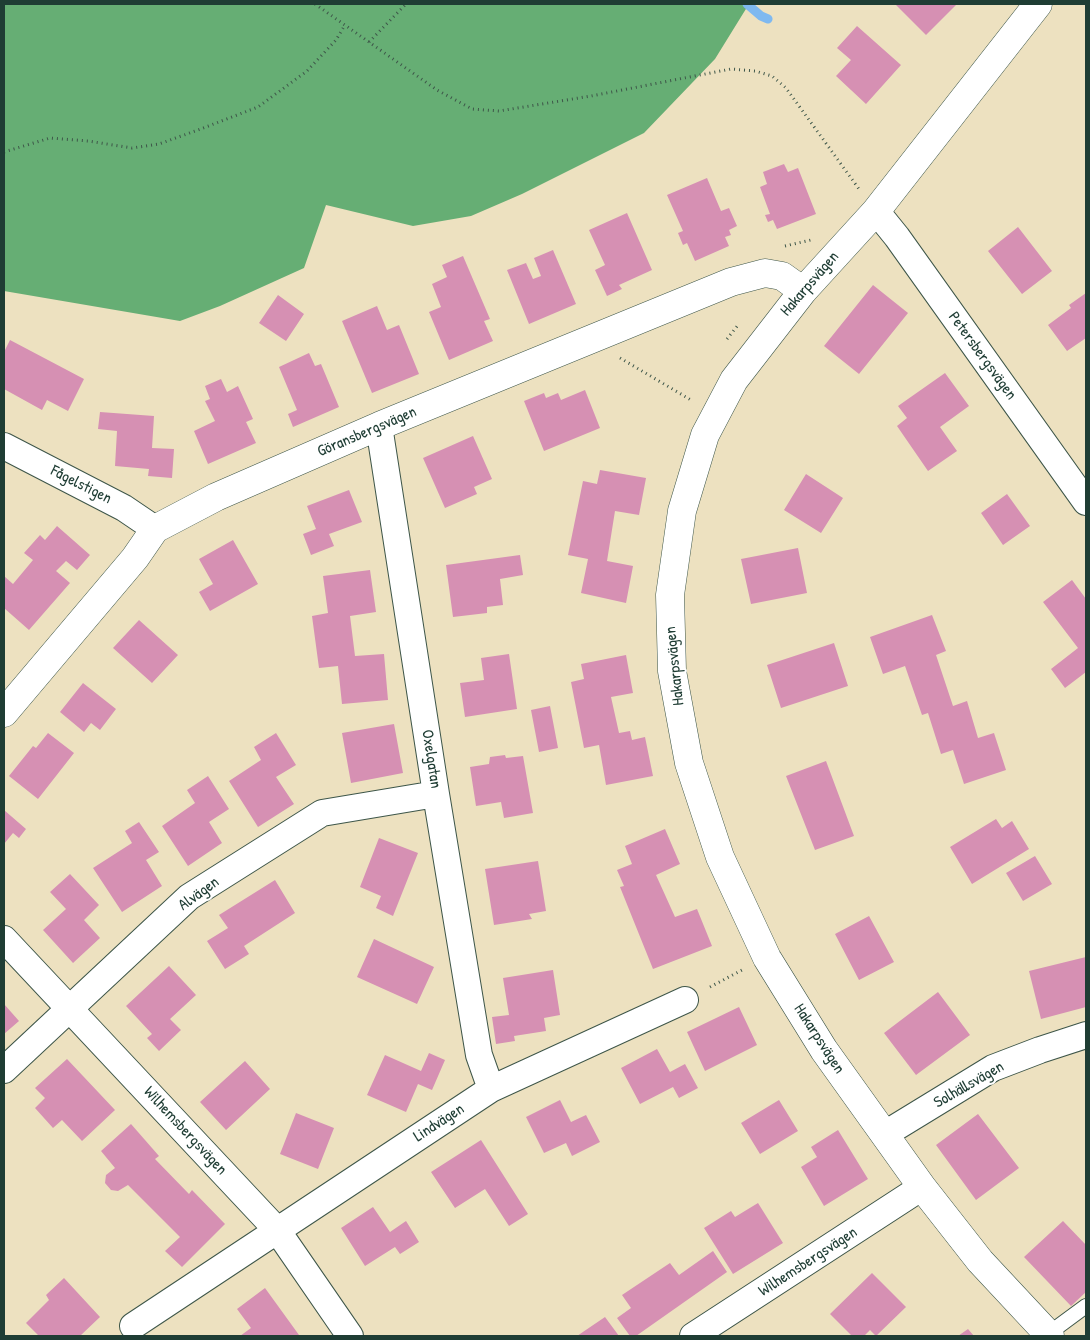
<!DOCTYPE html>
<meta charset="utf-8">
<style>
body{margin:0}
#map{position:relative;width:1090px;height:1340px;overflow:hidden;background:#ede1c0;font-family:"Patrick Hand",sans-serif}
canvas{display:block}
.frame{position:absolute;inset:0;border:5px solid #1f3d34;pointer-events:none}
</style>
<div id="map">
<canvas width="1090" height="1340"></canvas>
<div class="frame"></div>
</div>
<script>
const c = document.querySelector('canvas').getContext('2d');
c.lineJoin = 'round';
function fill(path, color) { c.fillStyle = color; c.fill(path, 'evenodd'); }
function strokePath(path, color, width, dash) { c.strokeStyle = color; c.lineWidth = width; c.lineCap = dash ? 'butt' : 'round'; c.setLineDash(dash || []); c.stroke(path); }
function label(font, color, halo, rows, align = 'center') {
  c.font = font + ' "Patrick Hand",sans-serif'; c.lineWidth = 4; c.setLineDash([]); c.textBaseline = 'middle'; c.strokeStyle = halo; c.fillStyle = color; for (const [text, x, y, turn = 0] of rows) {
    c.save(); c.translate(x, y); c.rotate((+turn || 0) * Math.PI / 180); c.textAlign = isNaN(turn) ? turn : align; if (halo) c.strokeText(text, 0, 0); c.fillText(text, 0, 0); c.restore();
  }
}
const forest = new Path2D(`
 M 4,4 L 749,4 L 715,59 L 644,133 L 522,194 L 471,216 L 413,226 L 326,205 L 304,268 L 220,306 L 180,321 L 4,291 Z`);
const stream = new Path2D(`
 M 747,4 L 761,16 L 768,19`);
const building = new Path2D(`
 M 897,4 L 957,4 L 926,35 L 896,5 Z
 M 857,26 L 901,65 L 866,104 L 836,76 L 851,60 L 837,48 Z
 M 784,164 L 788,172 L 798,168 L 816,214 L 777,229 L 773,220 L 768,222 L 765,215 L 770,214 L 760,187 L 767,184 L 763,172 Z
 M 707,178 L 721,211 L 729,208 L 737,226 L 729,230 L 731,235 L 725,237 L 729,246 L 695,261 L 687,243 L 683,245 L 678,233 L 683,231 L 667,195 Z
 M 627,213 L 652,270 L 619,285 L 622,289 L 607,296 L 595,270 L 605,265 L 589,230 Z
 M 1018,227 L 1052,271 L 1022,294 L 988,251 Z
 M 553,250 L 576,304 L 529,324 L 507,270 L 526,263 L 533,279 L 541,276 L 534,258 Z
 M 463,256 L 490,319 L 484,321 L 493,341 L 449,360 L 429,312 L 441,307 L 432,284 L 447,277 L 442,265 Z
 M 873,285 L 908,313 L 859,374 L 824,346 Z
 M 1086,293 L 1086,338 L 1067,351 L 1048,325 L 1071,308 L 1069,305 Z
 M 278,295 L 304,314 L 286,341 L 259,323 Z
 M 377,306 L 387,330 L 399,325 L 419,374 L 372,393 L 342,321 Z
 M 10,340 L 84,379 L 68,411 L 47,400 L 42,410 L 4,389 L 4,352 Z
 M 309,353 L 315,366 L 321,364 L 339,407 L 293,427 L 288,414 L 297,410 L 279,367 Z
 M 945,373 L 969,406 L 940,427 L 957,451 L 928,471 L 897,426 L 907,418 L 898,406 Z
 M 221,379 L 227,392 L 238,386 L 253,419 L 246,422 L 256,443 L 208,464 L 194,431 L 215,421 L 205,401 L 210,399 L 205,386 Z
 M 585,390 L 600,428 L 544,451 L 524,401 L 544,393 L 546,398 L 558,393 L 561,400 Z
 M 100,412 L 154,416 L 152,448 L 174,449 L 172,478 L 148,476 L 149,469 L 115,466 L 117,431 L 98,429 Z
 M 473,436 L 492,479 L 474,487 L 477,494 L 445,508 L 423,458 Z
 M 600,470 L 646,478 L 639,515 L 615,511 L 607,561 L 633,566 L 626,603 L 581,593 L 588,559 L 568,555 L 583,481 L 597,484 Z
 M 806,474 L 843,498 L 821,533 L 784,510 Z
 M 349,490 L 362,522 L 329,534 L 334,546 L 311,555 L 303,534 L 316,529 L 307,506 Z
 M 1007,494 L 1030,526 L 1003,545 L 981,513 Z
 M 57,526 L 90,555 L 77,570 L 66,561 L 56,571 L 70,583 L 29,630 L 4,608 L 4,576 L 13,584 L 33,560 L 24,553 L 40,535 L 45,540 Z
 M 233,540 L 258,584 L 210,611 L 199,592 L 213,584 L 199,559 Z
 M 798,548 L 807,593 L 751,604 L 741,559 Z
 M 520,555 L 523,575 L 500,579 L 503,605 L 487,607 L 487,613 L 453,617 L 446,565 Z
 M 370,570 L 376,612 L 350,616 L 355,656 L 384,654 L 388,700 L 342,704 L 338,666 L 319,668 L 312,616 L 328,613 L 323,576 Z
 M 1072,580 L 1086,599 L 1086,672 L 1065,688 L 1051,669 L 1078,648 L 1043,602 Z
 M 932,615 L 946,651 L 936,655 L 953,706 L 967,701 L 978,738 L 994,733 L 1006,770 L 964,784 L 953,750 L 941,754 L 928,713 L 922,715 L 905,666 L 883,674 L 870,637 Z
 M 139,620 L 178,655 L 152,683 L 113,648 Z
 M 834,643 L 848,686 L 781,708 L 767,665 Z
 M 509,654 L 517,709 L 465,717 L 460,683 L 484,680 L 481,658 Z
 M 626,655 L 633,693 L 611,697 L 619,733 L 630,731 L 632,740 L 645,737 L 653,776 L 606,785 L 599,745 L 584,748 L 571,682 L 584,679 L 581,664 Z
 M 83,683 L 116,709 L 100,730 L 91,723 L 84,732 L 60,712 Z
 M 550,706 L 558,748 L 539,752 L 531,710 Z
 M 394,724 L 403,773 L 351,783 L 342,733 Z
 M 48,733 L 74,753 L 38,799 L 9,776 L 33,746 L 36,748 Z
 M 276,733 L 296,765 L 276,777 L 294,804 L 258,827 L 229,781 L 261,760 L 254,747 Z
 M 505,755 L 506,758 L 523,756 L 533,813 L 504,818 L 501,802 L 476,806 L 470,767 L 489,764 L 490,757 Z
 M 826,761 L 854,836 L 815,850 L 786,776 Z
 M 208,776 L 229,809 L 209,822 L 222,843 L 188,866 L 162,826 L 195,803 L 187,790 Z
 M 4,810 L 26,829 L 19,838 L 13,833 L 4,844 Z
 M 996,819 L 1002,828 L 1012,821 L 1029,849 L 972,884 L 950,847 Z
 M 139,822 L 159,852 L 146,860 L 162,886 L 122,912 L 93,868 L 132,843 L 125,831 Z
 M 665,829 L 680,864 L 656,875 L 675,917 L 697,909 L 712,946 L 653,969 L 620,887 L 624,886 L 617,870 L 632,864 L 625,846 Z
 M 379,838 L 418,853 L 393,916 L 376,908 L 381,896 L 360,887 Z
 M 1035,856 L 1052,884 L 1023,901 L 1006,873 Z
 M 538,861 L 546,911 L 529,914 L 532,919 L 494,925 L 485,869 Z
 M 70,874 L 99,905 L 84,920 L 100,938 L 73,963 L 43,930 L 66,909 L 50,892 Z
 M 275,880 L 295,913 L 244,946 L 249,954 L 225,969 L 207,941 L 228,928 L 219,915 Z
 M 869,916 L 894,962 L 859,980 L 835,934 Z
 M 374,939 L 434,967 L 417,1004 L 357,977 Z
 M 1086,957 L 1086,1007 L 1041,1019 L 1029,971 Z
 M 169,966 L 196,995 L 170,1019 L 181,1030 L 159,1051 L 147,1038 L 152,1034 L 126,1006 Z
 M 553,970 L 560,1015 L 544,1018 L 546,1031 L 514,1036 L 515,1041 L 496,1044 L 492,1017 L 509,1015 L 503,978 Z
 M 938,992 L 970,1035 L 916,1075 L 884,1033 Z
 M 4,1004 L 19,1021 L 4,1034 Z
 M 739,1007 L 757,1045 L 705,1071 L 687,1032 Z
 M 657,1049 L 670,1072 L 685,1064 L 698,1088 L 679,1098 L 673,1087 L 640,1104 L 621,1068 Z
 M 429,1053 L 445,1060 L 432,1090 L 418,1084 L 406,1112 L 367,1095 L 385,1055 L 421,1071 Z
 M 67,1059 L 115,1110 L 82,1141 L 62,1120 L 53,1128 L 35,1108 L 45,1098 L 35,1088 Z
 M 245,1061 L 270,1089 L 226,1130 L 200,1102 Z
 M 560,1100 L 571,1122 L 586,1115 L 600,1142 L 572,1156 L 566,1143 L 544,1153 L 526,1117 Z
 M 779,1100 L 798,1131 L 760,1154 L 741,1123 Z
 M 296,1113 L 334,1128 L 318,1169 L 280,1154 Z
 M 978,1114 L 1019,1168 L 976,1200 L 936,1145 Z
 M 131,1124 L 159,1156 L 155,1159 L 189,1194 L 192,1190 L 225,1224 L 182,1267 L 165,1251 L 180,1237 L 128,1185 L 118,1191 L 111,1190 L 105,1183 L 106,1175 L 115,1168 L 101,1151 Z
 M 838,1130 L 868,1179 L 824,1206 L 801,1167 L 817,1157 L 811,1147 Z
 M 481,1140 L 528,1214 L 509,1226 L 485,1189 L 455,1208 L 431,1172 Z
 M 758,1203 L 783,1243 L 733,1274 L 704,1228 L 731,1211 L 735,1217 Z
 M 373,1207 L 390,1232 L 406,1221 L 419,1242 L 400,1254 L 395,1247 L 365,1266 L 341,1228 Z
 M 1063,1221 L 1086,1245 L 1086,1292 L 1071,1306 L 1024,1257 Z
 M 713,1251 L 727,1272 L 636,1336 L 630,1336 L 617,1318 L 631,1308 L 622,1295 L 670,1263 L 679,1275 Z
 M 872,1273 L 906,1307 L 876,1336 L 870,1330 L 864,1336 L 852,1336 L 830,1314 Z
 M 64,1278 L 100,1317 L 80,1336 L 39,1336 L 26,1323 L 49,1300 L 46,1295 Z
 M 265,1288 L 299,1335 L 297,1336 L 240,1336 L 251,1328 L 237,1309 Z
 M 605,1317 L 619,1336 L 577,1336 Z
 M 968,1329 L 974,1336 L 958,1336 Z`);
const path = new Path2D(`
 M 315,4 L 437,90 L 472,109 L 499,111 L 591,96 L 731,69 L 755,71 L 772,76 L 786,88 L 859,189
 M 369,42 L 406,4
 M 4,152 L 50,138 L 88,141 L 132,148 L 159,144 L 198,130 L 258,107 L 307,71 L 336,40 L 345,25
 M 785,246 L 811,240
 M 727,339 L 738,325
 M 620,358 L 691,400 L 691,398
 M 710,987 L 742,970`);
const service = new Path2D(`
 M 1048,1334 L 1086,1306`);
const minor = new Path2D(`
 M 876,211 L 897,237 L 1086,502
 M 379,426 L 436,794 L 479,1055 L 491,1089
 M 4,446 L 124,508 L 155,529
 M 4,939 L 277,1230 L 350,1336
 M 4,1070 L 189,897 L 322,813 L 436,794
 M 885,1134 L 993,1068 L 1040,1050 L 1086,1035
 M 133,1326 L 491,1089 L 685,1000
 M 693,1336 L 922,1187`);
const tertiary = new Path2D(`
 M 1038,4 L 876,211 L 803,291 L 734,380 L 705,435 L 682,511 L 670,595 L 672,671 L 689,763 L 720,857 L 767,958 L 824,1050 L 922,1187 L 980,1261 L 1050,1336
 M 4,713 L 135,558 L 155,529 L 216,497 L 379,426 L 731,282 L 765,273 L 782,276 L 803,291`);
const streetNames = [
 ["Hakarpsvägen",810,284,-49],
 ["Petersbergsvägen",982,356,54],
 ["Göransbergsvägen",367,432,-23],
 ["Fågelstigen",81,485,27],
 ["Hakarpsvägen",675,666,-96],
 ["Oxelgatan",431,759,81],
 ["Alvägen",199,894,-36],
 ["Hakarpsvägen",819,1039,57],
 ["Solhällsvägen",969,1085,-30],
 ["Lindvägen",439,1123,-33],
 ["Wilhemsbergsvägen",185,1131,47],
 ["Wilhemsbergsvägen",808,1262,-33]
];
fill(forest, '#66ae74');
strokePath(stream, '#7fb9f0', 9);
fill(building, '#d690b3');
strokePath(service, '#3e5649', 16);
strokePath(minor, '#3e5649', 28);
strokePath(tertiary, '#3e5649', 29);
strokePath(path, '#3e5649', 3, [1, 4]);
strokePath(service, '#fff', 14);
strokePath(minor, '#fff', 26);
strokePath(tertiary, '#fff', 28);
label('16px', '#1f3d34', '#fff', streetNames);
</script>
